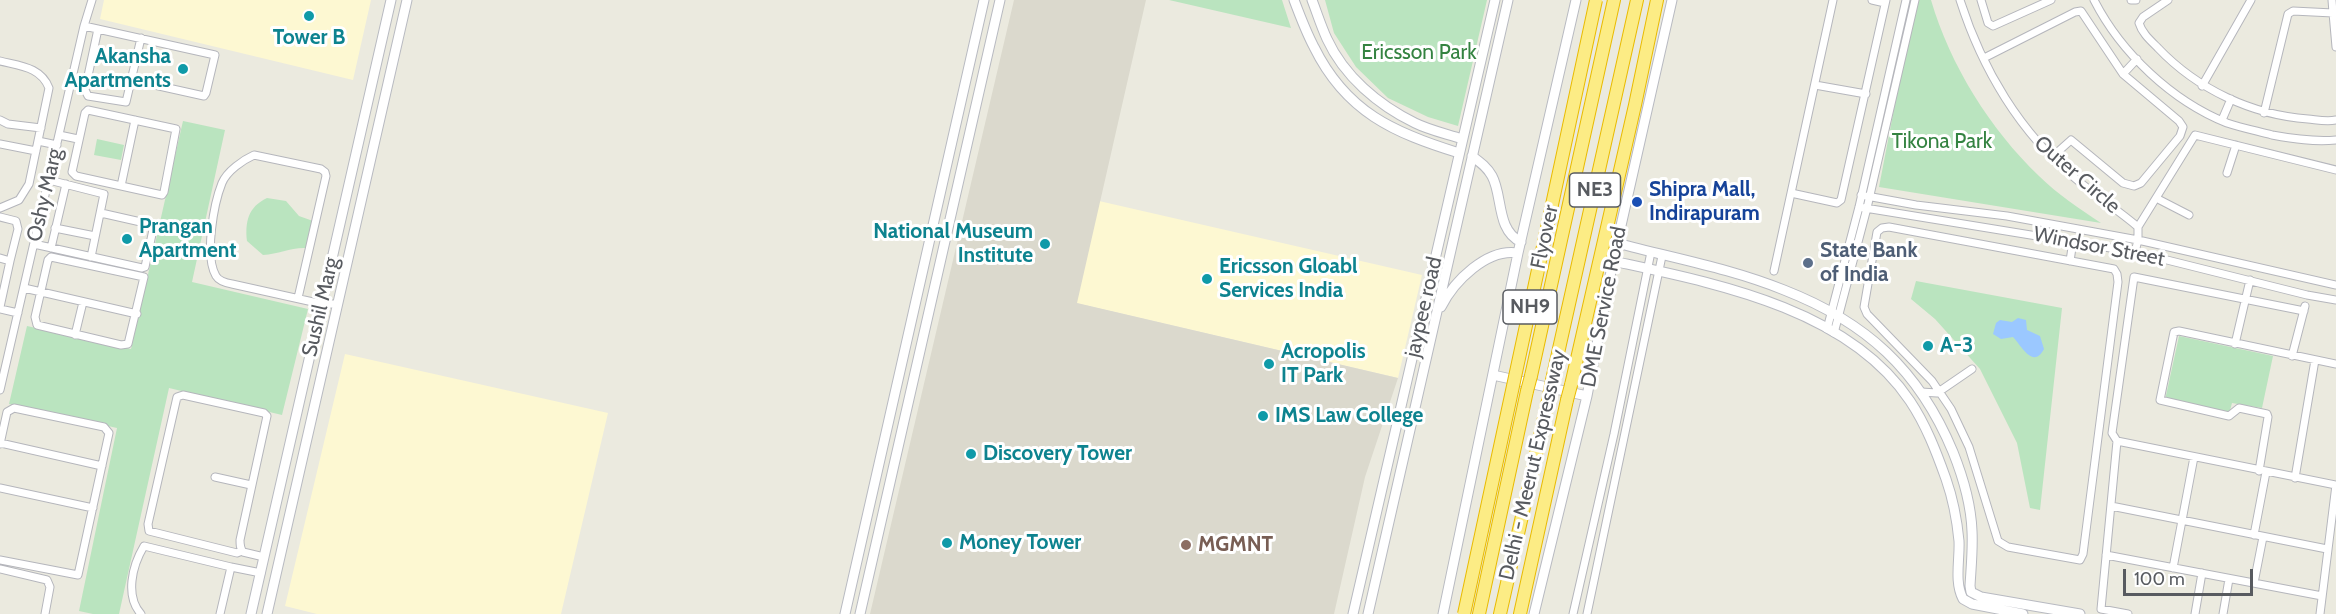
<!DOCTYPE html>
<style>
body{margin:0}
#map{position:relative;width:2336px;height:614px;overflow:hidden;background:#ebeadf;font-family:Cabin,sans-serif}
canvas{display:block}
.scale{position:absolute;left:2123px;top:569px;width:130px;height:27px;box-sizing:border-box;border:3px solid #585b60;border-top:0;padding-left:8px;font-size:18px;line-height:21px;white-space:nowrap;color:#585b60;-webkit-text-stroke:4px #fff;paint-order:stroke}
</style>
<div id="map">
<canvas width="2336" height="614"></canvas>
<div class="scale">100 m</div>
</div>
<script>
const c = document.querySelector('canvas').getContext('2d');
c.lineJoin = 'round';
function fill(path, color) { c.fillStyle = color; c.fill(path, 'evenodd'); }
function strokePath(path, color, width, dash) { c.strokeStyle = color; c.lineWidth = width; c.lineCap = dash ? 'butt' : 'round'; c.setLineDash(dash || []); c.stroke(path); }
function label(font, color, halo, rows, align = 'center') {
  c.font = font + ' Cabin,sans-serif'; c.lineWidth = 6; c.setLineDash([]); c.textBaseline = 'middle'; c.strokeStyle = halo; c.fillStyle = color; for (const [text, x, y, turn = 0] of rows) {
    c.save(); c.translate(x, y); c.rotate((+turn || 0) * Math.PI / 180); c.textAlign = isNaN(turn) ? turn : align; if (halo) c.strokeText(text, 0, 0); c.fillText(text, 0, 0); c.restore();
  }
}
const commercial = new Path2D(`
 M 104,0 L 371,0 L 353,80 L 100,19 Z
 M 1099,201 L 1422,275 L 1398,378 L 1076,303 Z
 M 345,354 L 608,413 L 561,614 L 317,614 L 285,606 Z`);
const education = new Path2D(`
 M 1014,0 L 1146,0 L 1077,303 L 1398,378 L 1365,477 L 1334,614 L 870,614 Z`);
const green = new Path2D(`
 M 1169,0 L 1282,0 L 1291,28 Z
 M 1325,0 L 1487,0 L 1458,126 L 1428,117 L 1388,98 L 1356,67 L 1334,33 Z
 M 1915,0 L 1931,0 C 1950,65 1990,129 2039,176 C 2057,194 2080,209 2101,223 L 1879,187 Z
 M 183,121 L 225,130 L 192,282 L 308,309 L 282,415 L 169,388 L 119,614 L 93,614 L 79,611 L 117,428 L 9,404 L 27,326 L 131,349 Z
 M 97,139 L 124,145 L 121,160 L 94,155 Z
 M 267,198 L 286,201 L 299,216 L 313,221 L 307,248 C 291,247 279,254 263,255 L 247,241 C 245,222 248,207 267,198 Z
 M 1916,281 L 2062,308 L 2040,510 L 2030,508 L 2017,443 L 1980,369 L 1935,319 L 1911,299 Z
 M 2179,336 L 2273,356 L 2262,408 L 2232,403 L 2229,414 L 2165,400 Z`);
const water = new Path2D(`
 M 2018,318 L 2026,320 L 2027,330 L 2040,336 L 2044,349 C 2033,370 2021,345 2013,337 L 2001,339 L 1993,334 L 1996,323 L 2000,320 L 2012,322 Z`);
const street = new Path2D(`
 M 1872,0 L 1885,3
 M 1960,0 C 1982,69 2020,133 2076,179 C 2096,196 2118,210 2138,227 L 2138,240 L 2135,252
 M 1981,0 L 1988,23 L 1993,26 L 2051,0
 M 2094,0 C 2121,53 2172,101 2227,123 C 2242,128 2257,131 2272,135 C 2294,139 2314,142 2336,140
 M 2131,0 L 2136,0
 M 2168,0 L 2143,17 L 2139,23 C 2142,33 2150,40 2158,48 C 2197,89 2252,115 2308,119 C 2318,120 2327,122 2336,120
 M 2333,13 L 2336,47
 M 84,26 L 215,55 L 206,93 L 204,96 L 132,80
 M 98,29 L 85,90 L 88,96 L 126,102 L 141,38
 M 1984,58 L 2075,12 L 2081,11 L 2123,74 L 2179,121 L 2183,127 L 2180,136 L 2141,183 L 2134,186 L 2123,183 L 2071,140 L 2052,157
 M 0,61 C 20,66 41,67 49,88 L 29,184 L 19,200 L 0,208
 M 2123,74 L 2137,59
 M 1815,85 L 1866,94
 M 2202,86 L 2251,0
 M 88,110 L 176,129 L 164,192 L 162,195 L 76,176 L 72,172 L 85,113 Z
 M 2264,113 L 2288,14 L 2293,11 L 2333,13 L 2332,0
 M 0,120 L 8,124 L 41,128
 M 2222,120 L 2231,99
 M 59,135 L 78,139
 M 38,141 L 57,145
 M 0,144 L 36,151
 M 2227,173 L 2236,145
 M 49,180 L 104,194 L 91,257
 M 121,186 L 135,120
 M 1791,193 L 1833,0
 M 1861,195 L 1916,205 L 2007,216 L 2138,240 L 2336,285
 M 2156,198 L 2189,215
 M 1859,207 L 2135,252 L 2307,295 L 2336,300
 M 0,217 L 16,221 L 18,229 L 10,261
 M 1889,227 L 2114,269 L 2117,274 L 2118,282 L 2083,554 L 2080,560 L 2008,547 L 1998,541 L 1969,447 L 1951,409 L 1932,381 L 1867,314 L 1864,307 L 1877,232 L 1882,228 Z
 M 2138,227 L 2195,135 L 2336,170
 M 55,228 L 95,236
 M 34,244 L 142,268 L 145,267 L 154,225 L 101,213
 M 51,248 L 66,184
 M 51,257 L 144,277 L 128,344 L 121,345 L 37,325 L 35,317 L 48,260 Z
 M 0,258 L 10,261 L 0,307
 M 2070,261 L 2073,241
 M 1774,271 L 1791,193 L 1837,203 L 1841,200 L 1886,0
 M 24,288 L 137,314
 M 298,298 L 326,176 L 325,172 L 321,169 L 254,155 C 243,160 227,171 222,183 C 214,203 204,256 216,276 C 219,281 226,283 232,284 L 322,304 L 337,304
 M 0,309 L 18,313
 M 2304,311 L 2134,277 L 2112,433 L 2117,441 L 2336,485
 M 1827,329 L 1859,207 L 1906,0
 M 1834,333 L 1867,208 L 1915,0
 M 75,335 L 83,302
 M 2235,344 L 2250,280
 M 2292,356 L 2305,306
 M 0,390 L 84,26 L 92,0
 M 1921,392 L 1937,393 L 1972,369
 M 2117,441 L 2101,609 L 2128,614
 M 0,443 L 102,466
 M 0,444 L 7,412 L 14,408 L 104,427 L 109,433 L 78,575 L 0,560
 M 2259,471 L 2268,417 L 2267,414 L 2239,408 L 2229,416 L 2160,400 L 2174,332 L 2179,331 L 2336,364
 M 215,477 L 251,485
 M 2295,478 L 2315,360
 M 0,488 L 93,508
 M 2111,506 L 2327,549
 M 2254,535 L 2266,472
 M 242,551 L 237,553 L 149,531 L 148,524 L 177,397 L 183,395 L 264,413 L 267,416 L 240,540 C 240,545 240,548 243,552 L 264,557
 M 2106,555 L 2322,596
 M 231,567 L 261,573
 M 2173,568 L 2194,457
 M 0,569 L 47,580 L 50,587 L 45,614
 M 2254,583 L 2263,537
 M 141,614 C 125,596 132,566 144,546 L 231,567 L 220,614
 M 1573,614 L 1614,434 L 1651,252
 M 1587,614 L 1662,256
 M 2195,614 L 2202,573
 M 2223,614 L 2229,579
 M 2320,614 L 2336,485`);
const secondary = new Path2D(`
 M 1294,0 C 1300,16 1306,32 1314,47 C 1346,112 1394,133 1459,153
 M 1312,0 C 1317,13 1321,26 1327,39 C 1344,76 1378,105 1415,123 C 1429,130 1447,134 1462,139
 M 1472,156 C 1480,162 1487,167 1492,176 C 1503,196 1496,230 1521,242
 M 1617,243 C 1672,258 1730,268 1784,290 C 1866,322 1919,370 1953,452 C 1963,477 1971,504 1972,531 C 1973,549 1971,568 1970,586 L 1971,592 L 1981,597 L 2080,614
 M 1613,261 C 1714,283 1848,308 1910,401 C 1926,425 1936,451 1946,479 C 1953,499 1957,520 1959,541 C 1960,559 1954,582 1963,599 L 1972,604 L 2023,614
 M 1441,307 C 1454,281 1487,248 1518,253
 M 1493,375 L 1587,396
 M 251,614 L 391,0
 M 267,614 L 407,0
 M 845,614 L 984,0
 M 860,614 L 1000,0
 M 1353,614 L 1495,0
 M 1368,614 L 1508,0
 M 1443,614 L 1518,253 L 1576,0
 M 1534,614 L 1587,396 L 1613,261 L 1672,0`);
const highway = new Path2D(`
 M 1531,376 L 1614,0
 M 1552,380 L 1637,0
 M 1571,385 L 1635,105 L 1657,0
 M 1479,614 L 1527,391
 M 1500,614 L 1549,396
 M 1520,614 L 1567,400`);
const highwayBridge = new Path2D(`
 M 1527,391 L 1531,376
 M 1549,396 L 1552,380
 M 1567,400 L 1571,385
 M 1464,614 L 1596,0`);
const markers = [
 [309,16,6,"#0f9aa8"],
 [183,69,6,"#0f9aa8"],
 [1637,202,6,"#1a4fb4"],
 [127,239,6,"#0f9aa8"],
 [1045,244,6,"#0f9aa8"],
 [1808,263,6,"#5c6f8a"],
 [1207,279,6,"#0f9aa8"],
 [1928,346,6,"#0f9aa8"],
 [1269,364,6,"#0f9aa8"],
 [1263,416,6,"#0f9aa8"],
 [971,454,6,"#0f9aa8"],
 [947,543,6,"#0f9aa8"],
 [1186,545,6,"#8d6e63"]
];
const shields = [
 [1595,190,51],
 [1530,307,54]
];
const shieldNames = [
 ["NE3",1595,190],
 ["NH9",1530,307]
];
const cultureNames = [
 ["Tower B",309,38,"center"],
 ["Akansha",171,57,"right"],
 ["Apartments",171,81,"right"],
 ["Prangan",139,227],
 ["Apartment",139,251],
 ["National Museum",1033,232,"right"],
 ["Institute",1033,256,"right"],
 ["Ericsson Gloabl",1219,267],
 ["Services India",1219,291],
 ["A-3",1940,346],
 ["Acropolis",1281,352],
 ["IT Park",1281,376],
 ["IMS Law College",1275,416],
 ["Discovery Tower",983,454],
 ["Money Tower",959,543]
];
const parkNames = [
 ["Ericsson Park",1419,53],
 ["Tikona Park",1942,142]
];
const streetNames = [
 ["Outer Circle",2077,175,41],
 ["Oshy Marg",45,195,-77],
 ["Flyover",1545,237,-78],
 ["Windsor Street",2099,247,11],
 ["Sushil Marg",321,307,-77],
 ["jaypee road",1424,307,-77],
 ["DME Service Road",1604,307,-79],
 ["Delhi - Meerut Expressway",1533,465,-77]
];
const transitNames = [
 ["Shipra Mall,",1649,190],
 ["Indirapuram",1649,214]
];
const serviceNames = [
 ["State Bank",1820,251],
 ["of India",1820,275]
];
const educationNames = [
 ["MGMNT",1198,545]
];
fill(commercial, '#fdf8d2');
fill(education, '#dbd9cd');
fill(green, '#bae4bf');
fill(water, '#9bc8ff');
strokePath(street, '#b5b6bc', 9);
strokePath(secondary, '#b8bac1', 11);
strokePath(highway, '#e9bb01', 14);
strokePath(street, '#fff', 7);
strokePath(secondary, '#fff', 9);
strokePath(highway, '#fcec85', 12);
strokePath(highwayBridge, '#e9bb01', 14, []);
strokePath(highwayBridge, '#fcec85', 12);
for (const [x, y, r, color] of markers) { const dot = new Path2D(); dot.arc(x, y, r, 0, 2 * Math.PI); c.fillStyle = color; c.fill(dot); strokePath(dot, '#fff', 2); }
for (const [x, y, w] of shields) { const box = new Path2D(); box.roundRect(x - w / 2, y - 17, w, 34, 4.5); c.fillStyle = '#fff'; c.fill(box); strokePath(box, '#585b60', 1.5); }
label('bold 20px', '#585b60', null, shieldNames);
label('bold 21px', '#0d838f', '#fff', cultureNames, 'left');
label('21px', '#348341', '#fff', parkNames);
label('21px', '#585b60', '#fff', streetNames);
label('bold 21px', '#164399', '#fff', transitNames, 'left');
label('bold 21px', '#4e5e75', '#fff', serviceNames, 'left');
label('bold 21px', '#785e54', '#fff', educationNames, 'left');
</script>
